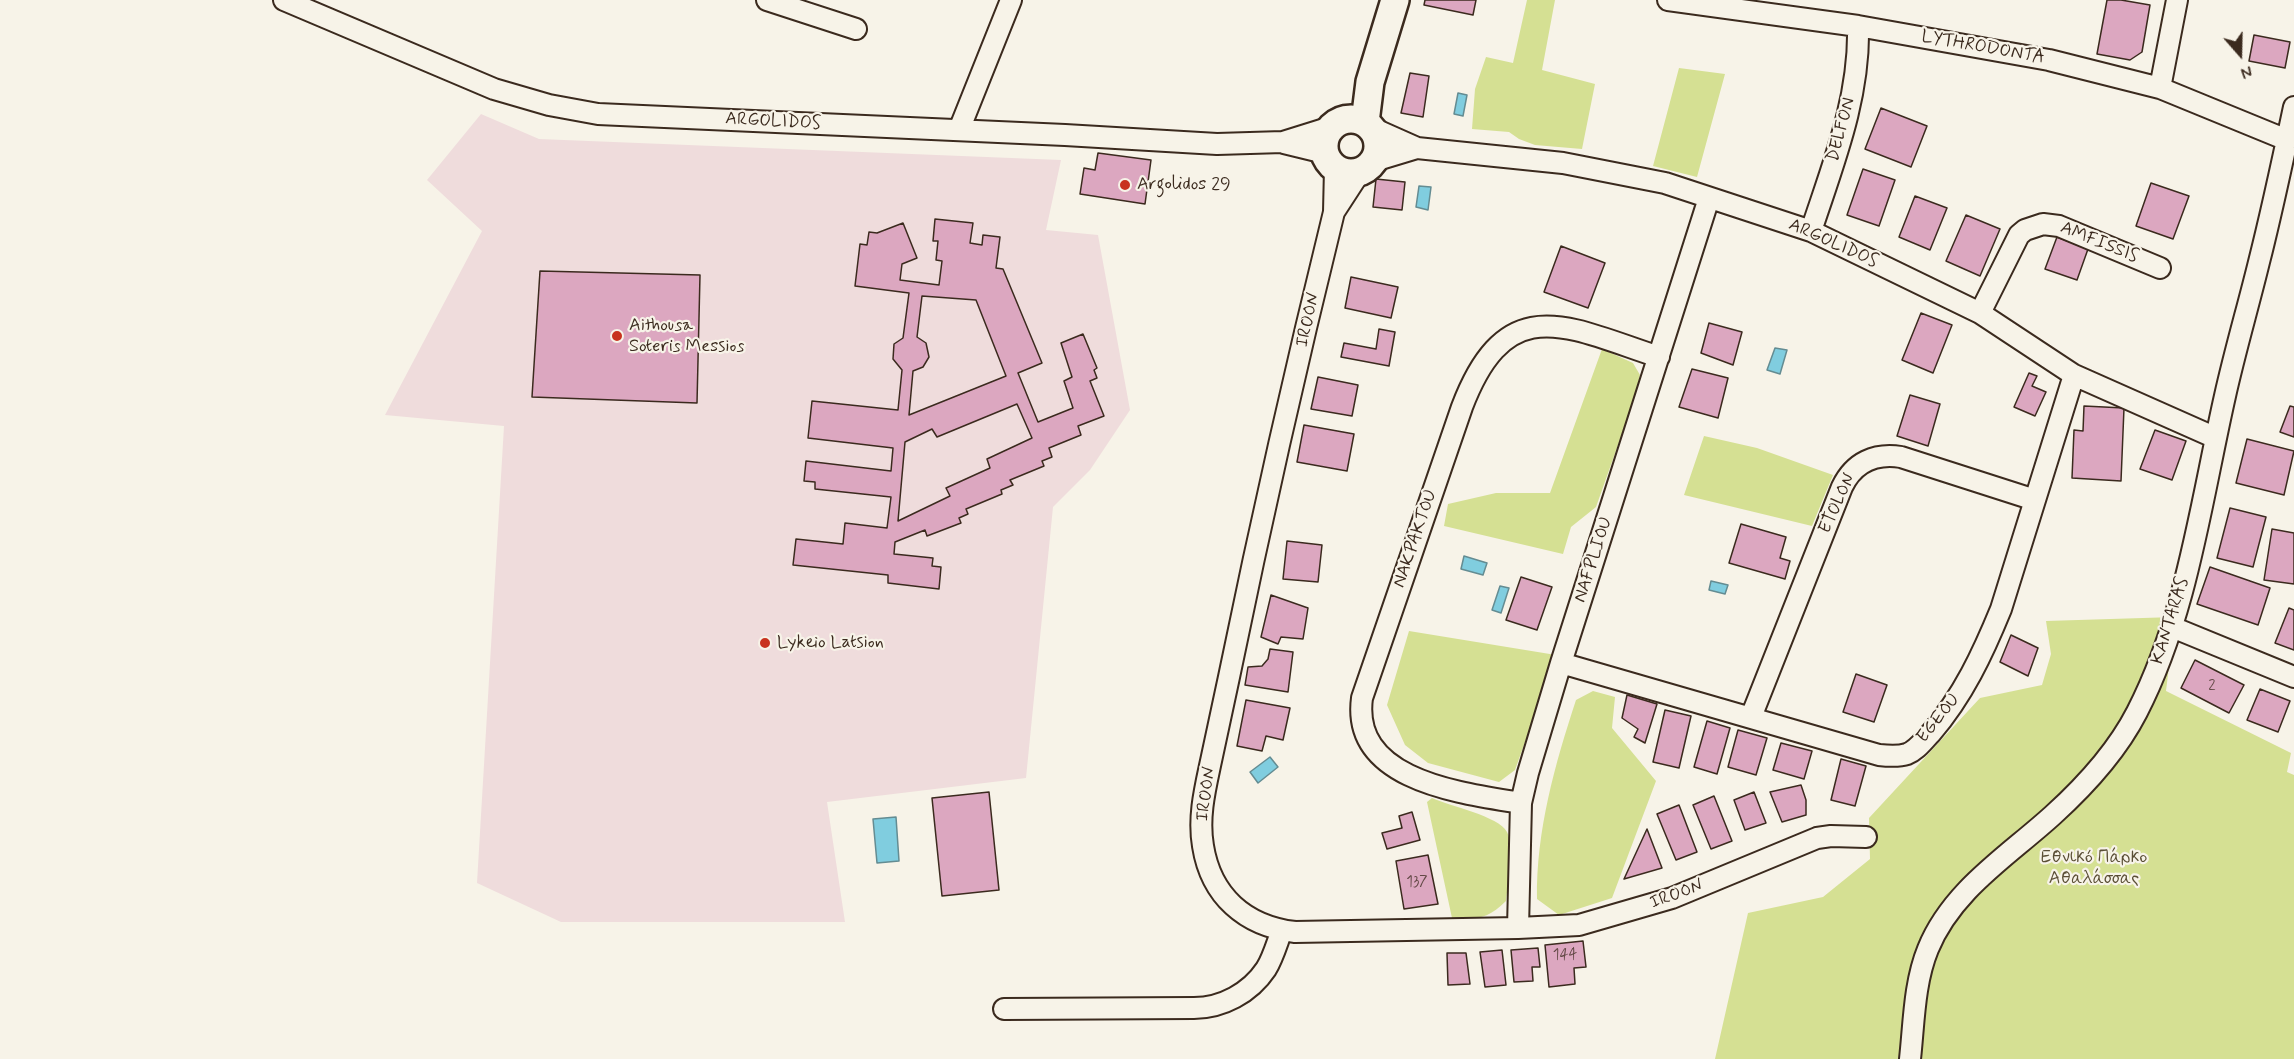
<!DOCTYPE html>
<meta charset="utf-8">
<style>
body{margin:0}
#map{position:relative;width:2294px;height:1059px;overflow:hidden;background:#f7f3e8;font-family:Mynerve,sans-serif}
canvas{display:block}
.north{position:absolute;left:2210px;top:24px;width:60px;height:60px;-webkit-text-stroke:4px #f7f3e8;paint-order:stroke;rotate:160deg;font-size:16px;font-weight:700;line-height:24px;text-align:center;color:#3b2a1e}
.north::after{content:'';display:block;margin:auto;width:21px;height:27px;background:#3b2a1e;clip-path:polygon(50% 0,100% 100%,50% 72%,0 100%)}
</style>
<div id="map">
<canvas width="2294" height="1059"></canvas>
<div class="north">N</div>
</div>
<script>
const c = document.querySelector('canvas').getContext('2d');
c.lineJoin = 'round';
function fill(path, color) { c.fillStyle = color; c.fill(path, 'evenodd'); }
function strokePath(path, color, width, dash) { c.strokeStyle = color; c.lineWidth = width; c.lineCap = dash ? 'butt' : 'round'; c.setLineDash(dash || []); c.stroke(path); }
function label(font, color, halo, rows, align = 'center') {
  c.font = font + ' Mynerve,sans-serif'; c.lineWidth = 4.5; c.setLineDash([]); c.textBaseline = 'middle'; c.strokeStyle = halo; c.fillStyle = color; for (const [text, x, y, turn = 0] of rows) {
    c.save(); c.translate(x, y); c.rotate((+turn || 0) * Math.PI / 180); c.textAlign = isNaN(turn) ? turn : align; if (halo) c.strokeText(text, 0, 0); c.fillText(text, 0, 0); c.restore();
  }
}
const built = new Path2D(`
 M 481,114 L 539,139 L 1061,160 L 1046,230 L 1098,235 L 1130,410 L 1090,470 L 1053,507 L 1026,778 L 827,802 L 845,922 L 561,922 L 477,883 L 504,426 L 385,415 L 482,231 L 427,180 Z`);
const green = new Path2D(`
 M 1527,0 L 1555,0 L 1542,70 L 1595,84 L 1582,149 L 1535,145 L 1519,139 L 1509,132 L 1472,129 L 1475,89 L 1486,57 L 1513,63 Z
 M 1679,68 L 1725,74 L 1697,177 L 1653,166 Z
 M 1602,349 L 1633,363 L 1640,375 L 1635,397 L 1596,507 L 1571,527 L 1563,554 L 1444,526 L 1448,504 L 1496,493 L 1550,493 Z
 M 1704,436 L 1757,448 L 1833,475 L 1812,526 L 1684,495 Z
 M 2175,617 L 2166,691 L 2291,753 L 2287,772 L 2294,775 L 2294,1059 L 1715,1059 L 1748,913 L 1823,897 L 1870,859 L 1869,818 L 1980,698 L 2042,685 L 2051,654 L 2046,621 Z
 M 1409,631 L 1556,655 L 1515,770 L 1499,782 L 1428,763 L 1405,745 L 1387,705 Z
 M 1593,691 L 1615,697 L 1612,728 L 1656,781 L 1612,898 L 1559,915 L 1537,899 C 1536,831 1555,764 1576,700 Z
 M 1432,798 C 1449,806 1499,816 1507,832 C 1515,847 1508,884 1506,901 C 1488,919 1476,920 1452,918 L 1427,802 Z`);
const water = new Path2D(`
 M 1458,93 L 1467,95 L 1463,116 L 1454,114 Z
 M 1419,186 L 1431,187 L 1428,210 L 1416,207 Z
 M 1775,348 L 1787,350 L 1780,374 L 1767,370 Z
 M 1464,556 L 1487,563 L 1483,575 L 1461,569 Z
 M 1711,581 L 1728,585 L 1725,594 L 1709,590 Z
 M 1500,586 L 1509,588 L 1501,613 L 1492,610 Z
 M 1270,757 L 1278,767 L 1258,783 L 1250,772 Z
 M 896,817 L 899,861 L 877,863 L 873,819 Z`);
const building = new Path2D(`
 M 1425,0 L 1476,0 L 1473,15 L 1424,5 Z
 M 2107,0 L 2121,0 L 2150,5 L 2142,52 L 2130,60 L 2097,54 Z
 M 2254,35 L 2290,42 L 2285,68 L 2249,61 Z
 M 1410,73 L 1429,76 L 1423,117 L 1401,113 Z
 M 1881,108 L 1927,126 L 1911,167 L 1865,149 Z
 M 1098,153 L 1151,160 L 1145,204 L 1080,194 L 1084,168 L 1095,170 Z
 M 1863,169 L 1895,180 L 1879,226 L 1847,215 Z
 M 1376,179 L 1405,182 L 1402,210 L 1373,207 Z
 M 2151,183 L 2189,196 L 2173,239 L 2136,226 Z
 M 1915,196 L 1947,208 L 1930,250 L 1899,237 Z
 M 1966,215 L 2000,229 L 1980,276 L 1946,261 Z
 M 935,219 L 973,223 L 970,243 L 982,245 L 983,235 L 1000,237 L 996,268 L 1003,269 L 1042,363 L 1018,373 L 1038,422 L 1073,408 L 1064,381 L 1072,377 L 1061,343 L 1083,334 L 1097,368 L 1094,370 L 1097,378 L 1090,381 L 1104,416 L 1078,426 L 1081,435 L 1049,448 L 1052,457 L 1042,461 L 1044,466 L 1010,480 L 1013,485 L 1001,490 L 1002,494 L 966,509 L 968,514 L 959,518 L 961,523 L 927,536 L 925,530 L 895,542 L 894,554 L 933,558 L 932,566 L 941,567 L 939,589 L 888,583 L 888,575 L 793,565 L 796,539 L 843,544 L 845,523 L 887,528 L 891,497 L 815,489 L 815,482 L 804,481 L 806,461 L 891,471 L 893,448 L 808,438 L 812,401 L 898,410 L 902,370 L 893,359 L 894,344 L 903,338 L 909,293 L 855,286 L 860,244 L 867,245 L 869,232 L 877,233 L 903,223 L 917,258 L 902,264 L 900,280 L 939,285 L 942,261 L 936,260 L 938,241 L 933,241 ZM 922,296 L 976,300 L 1006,376 L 909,415 L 913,371 L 923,367 L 929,357 L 926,343 L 917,337 ZM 1017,404 L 1032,438 L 987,459 L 990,468 L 946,488 L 950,496 L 898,521 L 905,442 L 932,429 L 937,437 Z
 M 2057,237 L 2088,249 L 2077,280 L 2045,269 Z
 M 1561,246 L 1605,263 L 1588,308 L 1544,292 Z
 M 540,271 L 700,275 L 697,403 L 532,397 Z
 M 1351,277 L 1398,287 L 1391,318 L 1345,308 Z
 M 1921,313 L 1952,325 L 1933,373 L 1902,360 Z
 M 1709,323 L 1742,332 L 1733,365 L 1701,353 Z
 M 1379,329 L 1395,332 L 1389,366 L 1341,357 L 1344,343 L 1376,349 Z
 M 1692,369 L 1728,378 L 1718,418 L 1679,407 Z
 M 2029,373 L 2037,376 L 2032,386 L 2046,392 L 2035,416 L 2014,407 Z
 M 1318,377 L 1358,385 L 1352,416 L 1311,409 Z
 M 1910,395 L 1940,404 L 1928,446 L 1897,436 Z
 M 2084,406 L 2124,408 L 2121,481 L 2072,478 L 2074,430 L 2083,431 Z
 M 2290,406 L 2294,407 L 2294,437 L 2280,432 Z
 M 1304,425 L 1354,434 L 1347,471 L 1297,462 Z
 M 2155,430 L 2186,441 L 2172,480 L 2140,469 Z
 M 2247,439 L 2294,451 L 2284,495 L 2236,483 Z
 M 2230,508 L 2266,517 L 2253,567 L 2217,558 Z
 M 1741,524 L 1786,537 L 1780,558 L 1790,561 L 1785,579 L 1729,563 Z
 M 2272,529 L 2294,533 L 2294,584 L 2264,580 Z
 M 1287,541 L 1322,545 L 1318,582 L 1283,579 Z
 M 2210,567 L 2270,588 L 2258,625 L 2197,604 Z
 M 1521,577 L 1552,587 L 1537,630 L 1506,620 Z
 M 1271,595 L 1308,608 L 1303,639 L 1281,637 L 1278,644 L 1261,637 Z
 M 2289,608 L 2294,610 L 2294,650 L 2275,643 Z
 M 2011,635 L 2038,648 L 2028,676 L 2000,662 Z
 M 1270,649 L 1293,652 L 1288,692 L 1245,685 L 1248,667 L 1262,666 L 1268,659 Z
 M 2195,660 L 2244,685 L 2229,713 L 2181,688 Z
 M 1856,674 L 1887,685 L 1874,722 L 1843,712 Z
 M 2260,689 L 2290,701 L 2278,732 L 2247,720 Z
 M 1627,695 L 1657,704 L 1645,743 L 1634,737 L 1638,729 L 1622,718 Z
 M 1246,700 L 1290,708 L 1283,740 L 1266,736 L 1262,751 L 1237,746 Z
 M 1665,710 L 1691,716 L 1679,768 L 1653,762 Z
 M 1707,721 L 1730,728 L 1717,774 L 1694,767 Z
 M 1738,730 L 1767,738 L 1756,775 L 1728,767 Z
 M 1781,743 L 1812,751 L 1804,779 L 1773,770 Z
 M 1841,759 L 1866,766 L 1855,806 L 1831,800 Z
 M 1801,785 L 1806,800 L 1806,815 L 1782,822 L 1770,792 Z
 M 989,792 L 999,890 L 942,896 L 932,798 Z
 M 1754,792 L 1766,823 L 1745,830 L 1734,800 Z
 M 1714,796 L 1732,841 L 1711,849 L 1693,805 Z
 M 1679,805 L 1697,852 L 1676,860 L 1657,814 Z
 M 1412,812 L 1420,840 L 1387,849 L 1382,833 L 1402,828 L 1399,816 Z
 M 1647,829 L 1662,868 L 1624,879 Z
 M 1428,855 L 1438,904 L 1404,909 L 1396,861 Z
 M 1583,941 L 1586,967 L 1574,968 L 1575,984 L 1549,987 L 1545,945 Z
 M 1538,948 L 1540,967 L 1532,967 L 1533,981 L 1514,982 L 1511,950 Z
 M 1502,950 L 1506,985 L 1485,987 L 1480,952 Z
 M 1447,953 L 1466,953 L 1470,984 L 1448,985 Z`);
const street = new Path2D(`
 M 284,0 L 494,89 L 549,105 L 598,114 L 1065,135 L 1217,144 L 1283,142 L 1331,127
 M 767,0 L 856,29
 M 1668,0 L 1858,26 L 2049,60 L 2160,88 L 2287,140
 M 2160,88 L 2177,0
 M 1372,128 L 1417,148 L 1563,163 L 1665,183 L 1811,231 L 1980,313 L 2074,375 L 2216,438
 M 959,130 L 1011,0
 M 1284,143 L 1325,153
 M 1374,161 L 1417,148
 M 1335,168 L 1334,212 C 1296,366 1261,521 1229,677 C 1223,705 1217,733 1211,761 C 1205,789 1198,817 1203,846 C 1211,896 1245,926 1295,932 L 1518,928 L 1579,925 L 1672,898 L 1817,838 L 1831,836 L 1866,837
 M 1334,212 L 1360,172
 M 1811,231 C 1833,164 1860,98 1858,26
 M 1980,313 L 2019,235 L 2025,230 L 2043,224 L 2059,226 L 2160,268
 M 2172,627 L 2294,677
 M 1561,663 L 1879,755 C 1888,756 1898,757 1907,754 C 1917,750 1923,741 1931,733 C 1963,696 1983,653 2001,609 L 2074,375
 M 1751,717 L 1842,487 C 1854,462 1875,453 1901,457 L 2035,500
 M 1521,803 C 1461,793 1351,781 1362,698 L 1462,407 C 1507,289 1567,327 1659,357
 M 1518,928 L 1521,803 L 1528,773 L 1561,663 L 1709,198
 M 1004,1009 L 1194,1008 C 1222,1008 1250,993 1266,969 C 1273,958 1277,943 1282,930
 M 1910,1059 C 1914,1023 1914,983 1928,949 C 1952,890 2008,856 2053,815 C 2085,786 2117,751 2137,712 C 2187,615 2201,502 2225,396 C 2235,351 2248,307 2259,262 C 2272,211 2283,159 2294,107`);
const secondary = new Path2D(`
 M1324 146a27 27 0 1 1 54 0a27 27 0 1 1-54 0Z
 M 1365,122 L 1370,82 L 1395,0`);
const markers = [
 [1125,185,6,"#c8321e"],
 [617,336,6,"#c8321e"],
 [765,643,6,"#c8321e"]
];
const numberNames = [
 ["2",2212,687],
 ["137",1417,883],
 ["144",1565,956]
];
const streetNames = [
 ["LYTHRODONTA",1983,48,10],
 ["ARGOLIDOS",773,122,3],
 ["DELFON",1842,130,-75],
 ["AMFISSIS",2099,243,22],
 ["ARGOLIDOS",1833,244,24],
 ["IROON",1309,320,-77],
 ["ETOLON",1838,504,-65],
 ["NAKPAKTOU",1416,539,-71],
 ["NAFPLIOU",1594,560,-72],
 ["KANTARAS",2171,621,-73],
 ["EGEOU",1939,719,-51],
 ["IROON",1207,794,-82],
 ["IROON",1677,895,-20]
];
const poiNames = [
 ["Argolidos 29",1137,185],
 ["Aithousa",629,326],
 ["Soteris Messios",629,347],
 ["Lykeio Latsion",777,643]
];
const parkNames = [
 ["Εθνικό Πάρκο",2094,858],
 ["Αθαλάσσας",2094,879]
];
fill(built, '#efdcdc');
fill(green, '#d5e093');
fill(water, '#80cddf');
strokePath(water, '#648c92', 1.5);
fill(building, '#dca7c0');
strokePath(building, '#3b2a1e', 1.5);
strokePath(street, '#3b2a1e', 24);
strokePath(secondary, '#3b2a1e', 32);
strokePath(street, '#f7f3e8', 20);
strokePath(secondary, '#f7f3e8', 27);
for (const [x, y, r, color] of markers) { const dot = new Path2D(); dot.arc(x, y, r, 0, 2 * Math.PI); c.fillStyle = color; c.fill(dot); strokePath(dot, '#f7f3e8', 2); }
label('15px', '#634946', null, numberNames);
label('18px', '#3b2a1e', '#f7f3e8', streetNames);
label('18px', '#3b2a1e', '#f7f3e8', poiNames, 'left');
label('18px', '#5a4e35', '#f7f3e8', parkNames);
</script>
